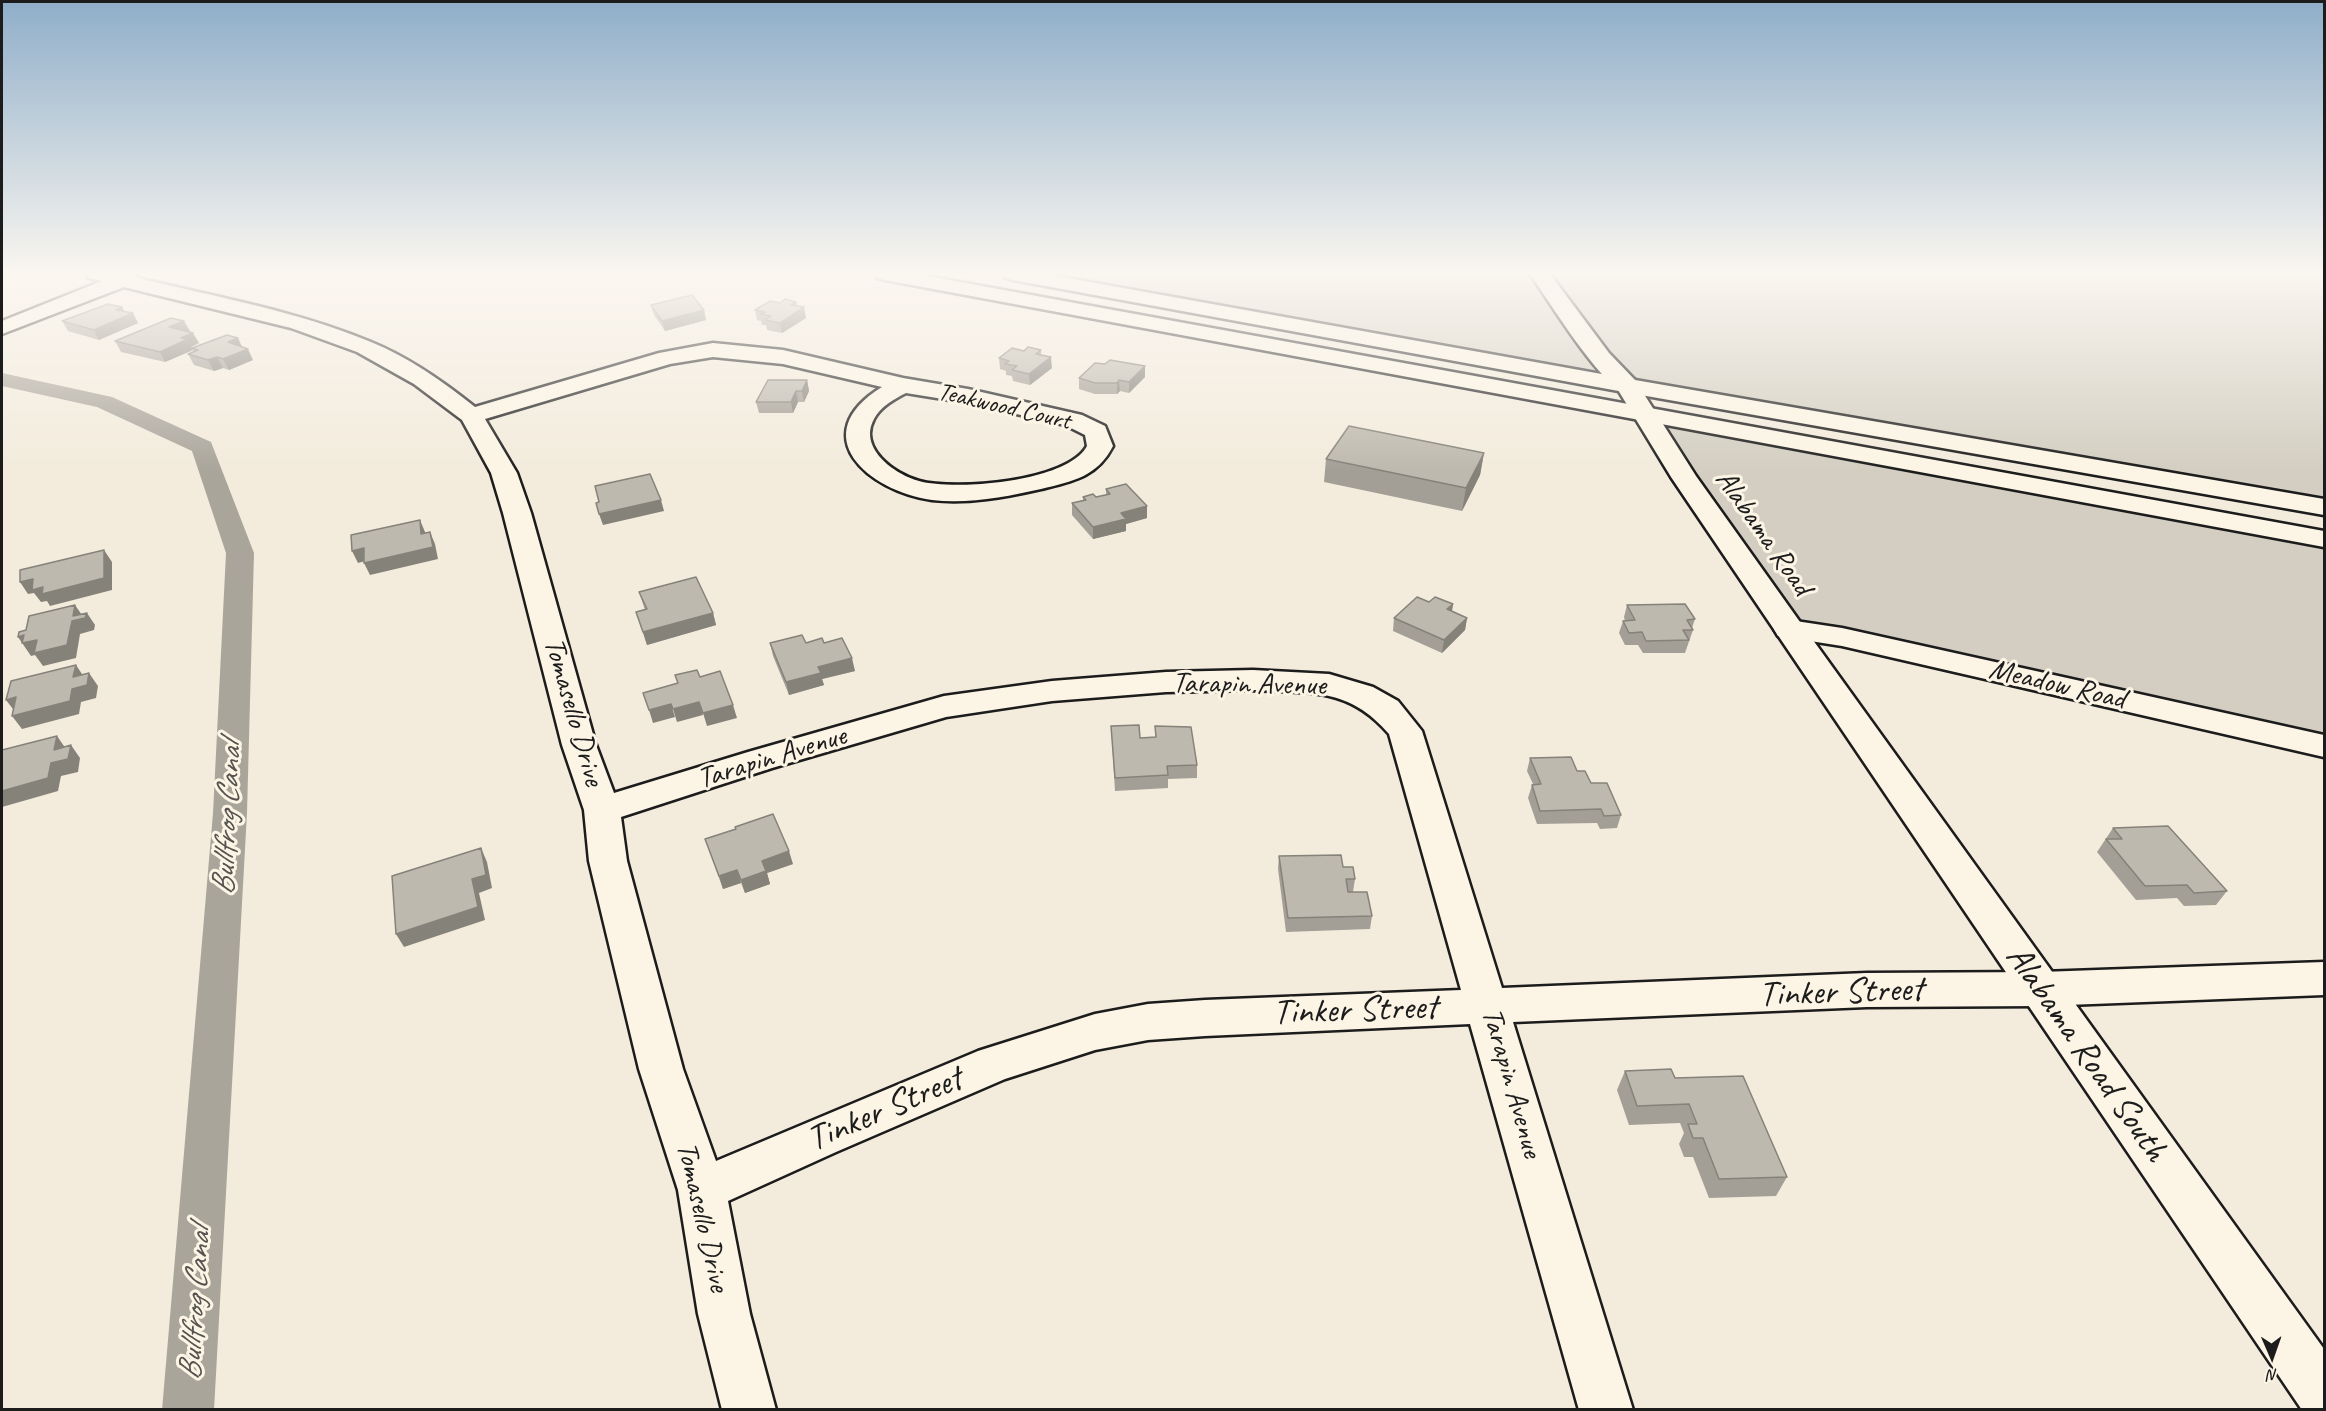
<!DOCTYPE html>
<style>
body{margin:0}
#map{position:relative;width:2326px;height:1411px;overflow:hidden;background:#f3ecdd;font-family:Caveat,sans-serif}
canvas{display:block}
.frame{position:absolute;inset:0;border:3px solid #1c1c1c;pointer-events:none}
.north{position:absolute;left:2242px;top:1327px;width:60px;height:60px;-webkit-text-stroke:4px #fcf5e5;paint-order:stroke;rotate:178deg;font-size:16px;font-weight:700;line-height:24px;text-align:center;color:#1c1c1c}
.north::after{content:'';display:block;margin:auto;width:21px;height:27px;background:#1c1c1c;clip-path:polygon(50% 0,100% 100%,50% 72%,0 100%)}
</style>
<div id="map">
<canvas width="2326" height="1411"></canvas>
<div class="frame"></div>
<div class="north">N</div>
</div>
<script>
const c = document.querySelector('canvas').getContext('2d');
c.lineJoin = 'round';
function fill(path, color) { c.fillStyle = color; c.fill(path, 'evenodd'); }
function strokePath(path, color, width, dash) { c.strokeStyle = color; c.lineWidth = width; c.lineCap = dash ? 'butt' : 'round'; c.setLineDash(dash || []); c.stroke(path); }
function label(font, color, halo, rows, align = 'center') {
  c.font = font + ' Caveat,sans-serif'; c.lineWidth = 6; c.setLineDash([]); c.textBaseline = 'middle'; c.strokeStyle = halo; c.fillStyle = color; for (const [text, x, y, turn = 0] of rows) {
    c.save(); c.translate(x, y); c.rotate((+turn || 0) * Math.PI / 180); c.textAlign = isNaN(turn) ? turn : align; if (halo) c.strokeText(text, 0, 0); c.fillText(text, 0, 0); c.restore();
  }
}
const green = new Path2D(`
 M 1038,274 L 2324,274 L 2324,501 L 1626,380 Z
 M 1662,423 L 2324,546 L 2324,748 L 1812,641 L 1696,477 Z`);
const canal = new Path2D(`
 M 2,373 L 112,397 L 211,442 L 254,553 L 247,813 L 214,1410 L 162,1410 L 213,813 L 226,553 L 192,451 L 97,407 L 2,386 Z`);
const minor = new Path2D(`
 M 86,274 L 135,274 L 138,278 C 216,297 297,311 371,342 C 408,357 444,382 475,407 L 659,353 L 713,343 L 783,350 L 903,378 L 968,389 L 1082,415 L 1105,426 L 1113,446 C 1097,477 1073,481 1041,489 C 1006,497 968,504 932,500 C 868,491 804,435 882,387 L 783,364 L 713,357 L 670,364 L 485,419 L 517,473 L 531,513 L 596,745 L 614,793 L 748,752 L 944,696 L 1052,681 L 1166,672 L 1253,670 L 1329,674 L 1373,687 L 1398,701 L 1422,731 L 1502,988 L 1867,973 L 2041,972 L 2324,962 L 2324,995 L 2041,1006 L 1867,1007 L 1513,1022 L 1633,1410 L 1579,1410 L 1470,1024 L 1205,1036 L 1148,1040 L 1095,1050 L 1005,1079 L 836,1152 L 728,1201 L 750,1314 L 776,1410 L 722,1410 L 698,1314 L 678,1190 L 639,1069 L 589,861 L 584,810 L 562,745 L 503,513 L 491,473 L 462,420 L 414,384 L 357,352 L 291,328 L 124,287 L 2,334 L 2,321 L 102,281 L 89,278 ZM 906,393 L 968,403 L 1065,425 L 1085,435 L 1087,446 C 1068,482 955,491 919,481 C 894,474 858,448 874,419 C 880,407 894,399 906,393 ZM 1253,690 C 1309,693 1349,687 1389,734 L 1461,990 L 1205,1000 L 1148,1004 L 1095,1014 L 978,1051 L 716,1161 L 683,1069 L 627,861 L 621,817 L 772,768 L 946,717 L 1052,701 L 1166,692 Z
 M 1530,274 L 1550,274 L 1609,353 L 1635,380 L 1639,385 L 1635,390 C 1629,391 1623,393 1618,389 C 1590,368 1551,304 1530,274 Z
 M 1789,620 L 1842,628 L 2324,735 L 2324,757 L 1842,646 L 1778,636 L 1774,629 L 1778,622 Z`);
const tertiary = new Path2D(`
 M 1627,378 L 1635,380 L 1696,476 L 1800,622 L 2324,1349 L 2324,1410 L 2302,1410 L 1671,477 L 1615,385 L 1619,380 Z`);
const trunk = new Path2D(`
 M 875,274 L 916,274 L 2324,531 L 2324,547 L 885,280 L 878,278 Z
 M 1003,274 L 1045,274 L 1635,380 L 2324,499 L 2324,515 L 1635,394 L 1013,280 L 1006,278 Z`);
const wall = new Path2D(`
 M 651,305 L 704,310 L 706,320 L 665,331 L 654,315 Z
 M 797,306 L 806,318 L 782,333 L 767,330 L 766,325 L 762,325 L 761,321 L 757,320 L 755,310 Z
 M 124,311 L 138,323 L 99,340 L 68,331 L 62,321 Z
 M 190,331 L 189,332 L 199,343 L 191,347 L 192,348 L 243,347 L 253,360 L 229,370 L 223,368 L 214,371 L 194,365 L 188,354 L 194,352 L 193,350 L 165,362 L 121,352 L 115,341 Z
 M 1041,350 L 1041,355 L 1052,368 L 1030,385 L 1013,381 L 1012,376 L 1006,375 L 1006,371 L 1000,369 L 999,358 L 1024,351 Z
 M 1105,364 L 1145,366 L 1145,377 L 1129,393 L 1120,391 L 1117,394 L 1095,394 L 1079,389 L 1079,378 Z
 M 807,380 L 809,391 L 804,402 L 798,402 L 793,413 L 759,413 L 756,402 Z
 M 1484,453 L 1480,475 L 1462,511 L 1324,482 L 1326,459 Z
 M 1106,489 L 1147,518 L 1126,524 L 1126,531 L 1093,539 L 1072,515 L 1072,503 L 1083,500 L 1083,497 L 1096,497 L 1106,495 Z
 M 639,592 L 713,613 L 716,625 L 647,645 L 636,612 L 645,610 Z
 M 1429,602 L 1453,604 L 1452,611 L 1467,618 L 1465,630 L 1442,653 L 1393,631 L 1394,618 Z
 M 1627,605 L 1695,619 L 1692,628 L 1693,630 L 1685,653 L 1643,653 L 1638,645 L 1625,645 L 1619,633 L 1623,621 L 1625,621 L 1624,617 Z
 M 770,643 L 824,643 L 855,671 L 822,679 L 824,685 L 789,695 L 773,656 Z
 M 1111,726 L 1140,738 L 1155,737 L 1155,726 L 1197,765 L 1197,778 L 1168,779 L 1168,788 L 1115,791 Z
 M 1530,758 L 1577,771 L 1591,783 L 1621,815 L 1617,828 L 1600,829 L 1597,823 L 1537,824 L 1528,798 L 1532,785 L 1533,784 L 1527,771 Z
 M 2113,828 L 2227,891 L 2216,905 L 2184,906 L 2177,898 L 2136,900 L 2097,852 Z
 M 705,839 L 793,864 L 767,873 L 770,884 L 745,893 L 741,883 L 723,889 Z
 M 1279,856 L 1343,867 L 1355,879 L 1353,892 L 1372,916 L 1370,929 L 1286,932 L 1278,869 Z
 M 1625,1071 L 1675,1078 L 1787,1177 L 1776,1196 L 1709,1198 L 1693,1157 L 1684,1157 L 1679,1144 L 1684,1133 L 1680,1123 L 1629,1125 L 1617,1090 Z`);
const shadedWall = new Path2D(`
 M 796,302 L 798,311 L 804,307 L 806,318 L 782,333 L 780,323 L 791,305 Z
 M 122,307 L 127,316 L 133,313 L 138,323 L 99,340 L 94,330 L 116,310 Z
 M 704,310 L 706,320 L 665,331 L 662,321 Z
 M 184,321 L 190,331 L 175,338 L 169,327 Z
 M 193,333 L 199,343 L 191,347 L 193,350 L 165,362 L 160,352 L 181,338 Z
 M 238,338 L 243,349 L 228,342 Z
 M 248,349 L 253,360 L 229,370 L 223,359 Z
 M 217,357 L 223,368 L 214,371 L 208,360 Z
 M 1051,357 L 1052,368 L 1030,385 L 1029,374 Z
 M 1145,366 L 1145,377 L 1129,393 L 1129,382 Z
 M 807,380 L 809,391 L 804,402 L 802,391 Z
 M 1119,380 L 1120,391 L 1117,394 L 1117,383 Z
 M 796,391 L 798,402 L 793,413 L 791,402 Z
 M 1484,453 L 1480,475 L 1462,511 L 1466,488 Z
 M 661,500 L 664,511 L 603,525 L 599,514 Z
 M 1147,506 L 1147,518 L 1126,524 L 1126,531 L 1093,539 L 1093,527 L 1121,513 Z
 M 420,520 L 425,532 L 426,546 L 421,534 Z
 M 430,532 L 435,544 L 438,559 L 370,575 L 364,563 Z
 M 364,548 L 369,560 L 358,563 L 352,551 Z
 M 104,550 L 112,562 L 112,590 L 50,606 L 47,601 L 41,602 L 34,593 L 28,594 L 20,582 L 33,579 Z
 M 1453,604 L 1451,616 L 1447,609 Z
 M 75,605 L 84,618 L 87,613 L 95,625 L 94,630 L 80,634 L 76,658 L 43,666 L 35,655 L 31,656 L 18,637 L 24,635 L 73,616 Z
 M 713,613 L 716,625 L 647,645 L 643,632 Z
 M 1467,618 L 1465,630 L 1442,653 L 1444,640 Z
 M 852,658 L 855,671 L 822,679 L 824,685 L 789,695 L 786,682 L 818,667 Z
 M 76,665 L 84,677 L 89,673 L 98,686 L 96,698 L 81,702 L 79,714 L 22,729 L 12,716 L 73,677 Z
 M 16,697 L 16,713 L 6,700 Z
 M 699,702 L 703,715 L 677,722 L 673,709 Z
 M 671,704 L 675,717 L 653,723 L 649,710 Z
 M 733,705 L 737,718 L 707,726 L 703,713 Z
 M 57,736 L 66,749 L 71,745 L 80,758 L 78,772 L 61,776 L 58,791 L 2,807 L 2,791 L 51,763 Z
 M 481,848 L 487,862 L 492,888 L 479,893 L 485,920 L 404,947 L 396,934 L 472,879 Z
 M 789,851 L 793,864 L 767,873 L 770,884 L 745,893 L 741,880 L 762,861 Z
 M 737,870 L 741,883 L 723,889 L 719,876 Z`);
const building = new Path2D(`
 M 692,295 L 704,310 L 662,321 L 651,305 Z
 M 785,299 L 796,302 L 791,305 L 804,307 L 780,323 L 765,320 L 771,316 L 760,314 L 765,312 L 755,310 L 770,301 L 780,303 Z
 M 108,304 L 122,307 L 116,310 L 133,313 L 94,330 L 62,321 Z
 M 171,318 L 184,321 L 169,327 L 193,333 L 181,338 L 188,339 L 160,352 L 115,341 Z
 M 227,335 L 238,338 L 228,342 L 248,349 L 223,359 L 217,357 L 208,360 L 188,354 L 198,350 L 192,348 Z
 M 1028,347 L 1041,350 L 1036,354 L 1051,357 L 1029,374 L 1012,370 L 1017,366 L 1005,364 L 1009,361 L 999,358 L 1012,348 L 1024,351 Z
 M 1110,360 L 1145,366 L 1129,382 L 1119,380 L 1117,383 L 1095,383 L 1079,378 L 1095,363 L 1105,364 Z
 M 768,380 L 807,380 L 802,391 L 796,391 L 791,402 L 756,402 Z
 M 1349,426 L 1484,453 L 1466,488 L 1326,459 Z
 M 650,474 L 661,500 L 599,514 L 596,503 L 599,502 L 595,486 Z
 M 1126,484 L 1147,506 L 1121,513 L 1126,519 L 1093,527 L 1072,503 L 1086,500 L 1083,497 L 1093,494 L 1096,497 L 1110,494 L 1106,489 Z
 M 420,520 L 421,534 L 430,532 L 433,547 L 364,563 L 364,548 L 352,551 L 351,535 Z
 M 104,550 L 104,578 L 42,594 L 43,587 L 32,590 L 33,579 L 20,582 L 20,570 Z
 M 696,577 L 713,613 L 643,632 L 636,612 L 647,609 L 639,592 Z
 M 1417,597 L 1429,602 L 1435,597 L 1453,604 L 1447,609 L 1467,618 L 1444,640 L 1394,618 Z
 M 1685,604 L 1695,619 L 1687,620 L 1693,630 L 1683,630 L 1689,640 L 1646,641 L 1642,632 L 1629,633 L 1623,621 L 1635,620 L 1627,605 Z
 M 75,605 L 73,616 L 87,613 L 85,618 L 72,621 L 67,645 L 34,653 L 37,640 L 22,643 L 24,635 L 18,637 L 19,632 L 26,630 L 29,616 Z
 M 802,635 L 806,643 L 822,638 L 824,643 L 842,638 L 852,658 L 818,667 L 821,673 L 786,682 L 770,643 Z
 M 76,665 L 73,677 L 89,673 L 87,685 L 72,689 L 70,701 L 12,716 L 16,697 L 6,700 L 11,681 Z
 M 697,670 L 700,677 L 720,671 L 733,705 L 703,713 L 699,702 L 673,709 L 671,704 L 649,710 L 643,693 L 678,683 L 675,675 Z
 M 1139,725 L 1140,738 L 1156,737 L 1155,726 L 1191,727 L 1197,765 L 1167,766 L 1168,775 L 1115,778 L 1111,726 Z
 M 57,736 L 54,750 L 71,745 L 68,759 L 51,763 L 48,778 L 2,791 L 2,750 Z
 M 1571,757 L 1577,771 L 1585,771 L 1591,783 L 1607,783 L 1621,815 L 1604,816 L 1601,809 L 1540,811 L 1532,785 L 1541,784 L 1530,758 Z
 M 773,814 L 789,851 L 762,861 L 766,871 L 741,880 L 737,870 L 719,876 L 705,839 L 736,829 L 735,827 Z
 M 2168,826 L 2227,891 L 2194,893 L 2187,885 L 2145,886 L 2106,839 L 2122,839 L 2113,828 Z
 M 481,848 L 486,875 L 472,879 L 478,907 L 396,934 L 392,876 Z
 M 1341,855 L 1343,867 L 1353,867 L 1355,879 L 1346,879 L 1348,892 L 1367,892 L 1372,916 L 1288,918 L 1279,856 Z
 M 1671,1069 L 1675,1078 L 1743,1076 L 1787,1177 L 1719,1179 L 1703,1138 L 1693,1138 L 1688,1124 L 1697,1124 L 1689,1104 L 1637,1106 L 1625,1071 Z`);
const farStreetnames = [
 ["Teakwood Court",1004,407,13]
];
const streetNames = [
 ["Alabama Road",1763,533,55],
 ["Tarapin Avenue",1249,685,1],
 ["Meadow Road",2057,685,13],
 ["Tomasello Drive",573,712,74],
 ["Tarapin Avenue",772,758,-17],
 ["Tarapin Avenue",1511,1083,74],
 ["Tomasello Drive",702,1217,77]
];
const waterNames = [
 ["Bullfrog Canal",228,819,-87],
 ["Bullfrog Canal",196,1304,-86]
];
const nearStreetnames = [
 ["Tinker Street",1841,993,-2],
 ["Tinker Street",1355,1011,-2],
 ["Alabama Road South",2086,1054,55],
 ["Tinker Street",885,1110,-23]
];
fill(green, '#d3cec1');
fill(canal, '#aaa59b');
strokePath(minor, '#1c1c1c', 5);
strokePath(tertiary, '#1c1c1c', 5);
strokePath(trunk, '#1c1c1c', 5);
fill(minor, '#fcf5e5');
fill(tertiary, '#fcf5e5');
fill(trunk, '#fcf5e5');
fill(wall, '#a39f96');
fill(shadedWall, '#85827a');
fill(building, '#beb9ae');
strokePath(building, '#85827a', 1.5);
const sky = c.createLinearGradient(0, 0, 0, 471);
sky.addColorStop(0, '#8faec9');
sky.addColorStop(0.58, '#faf6f0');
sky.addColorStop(1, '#faf6f000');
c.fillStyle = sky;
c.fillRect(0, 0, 2326, 471);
label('26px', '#1c1c1c', '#fcf5e5', farStreetnames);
label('30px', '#1c1c1c', '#fcf5e5', streetNames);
label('italic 32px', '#55534f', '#fcf5e5', waterNames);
label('36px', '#1c1c1c', '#fcf5e5', nearStreetnames);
</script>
